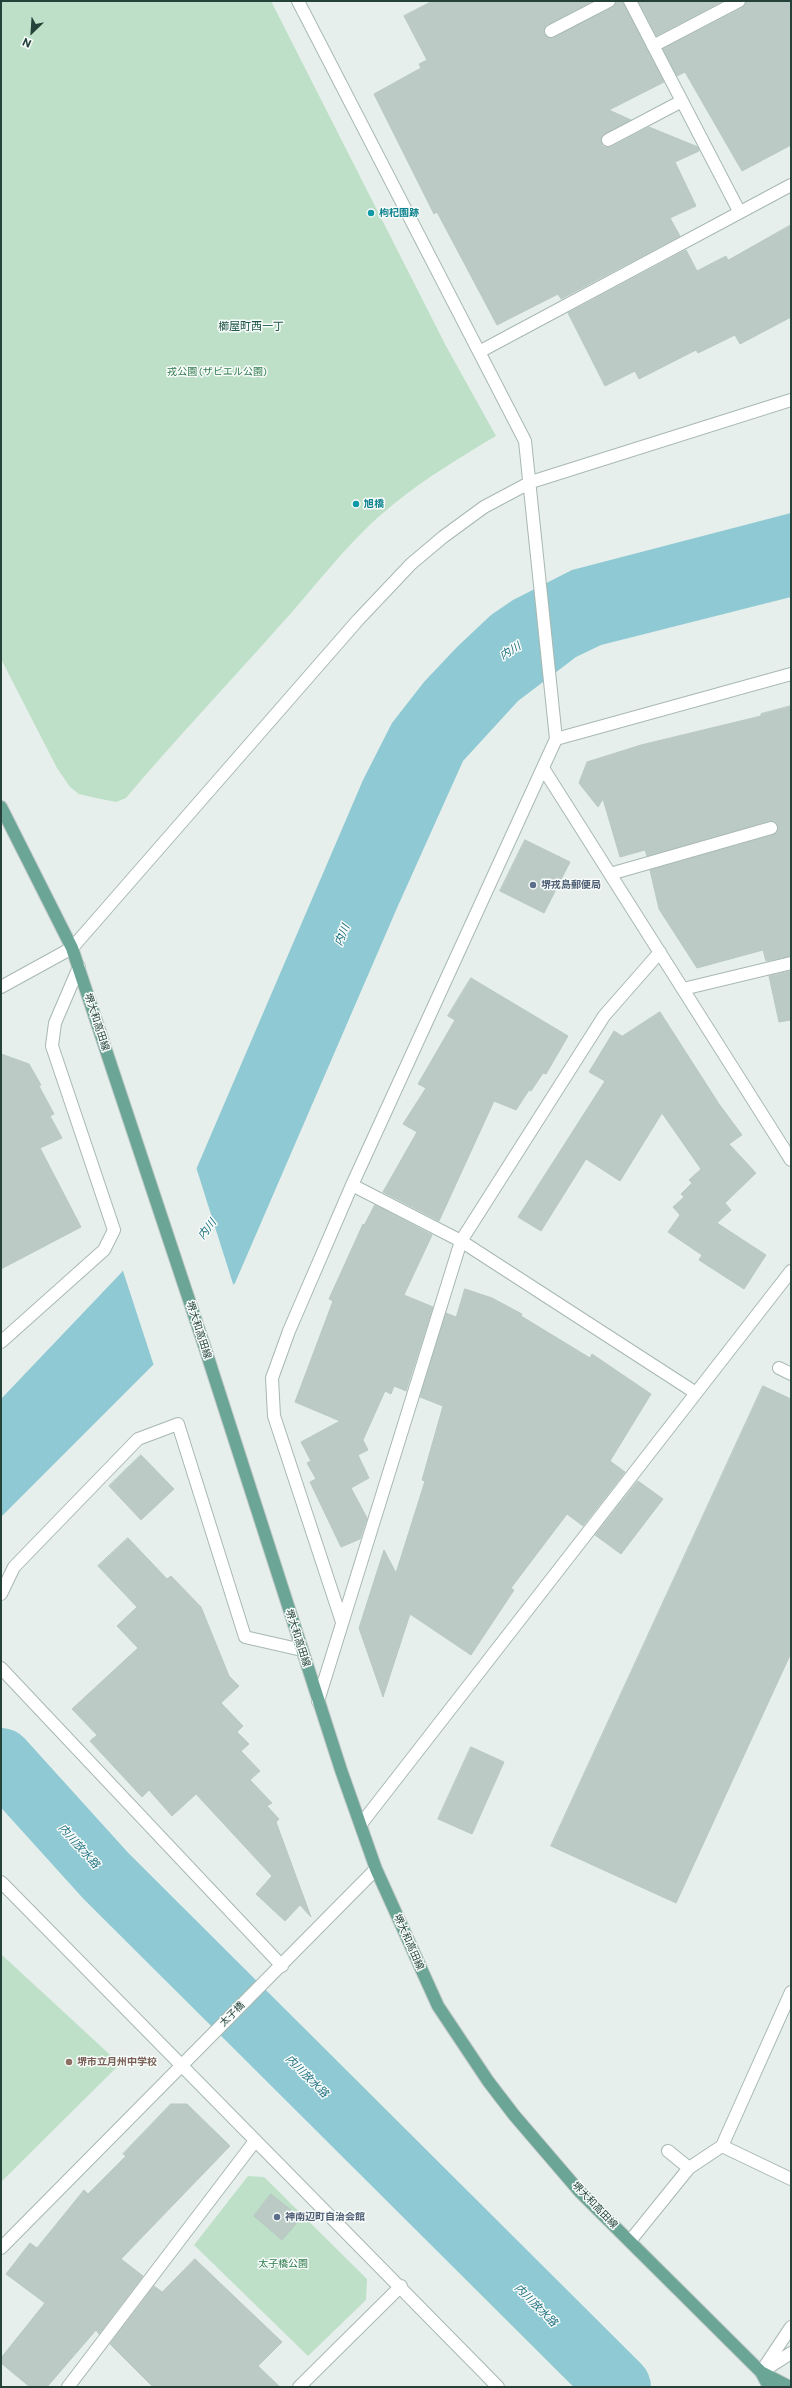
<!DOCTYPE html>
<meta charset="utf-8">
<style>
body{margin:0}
#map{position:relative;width:792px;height:2388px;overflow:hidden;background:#e6efeb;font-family:Commissioner,sans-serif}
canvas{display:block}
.frame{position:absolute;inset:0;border:2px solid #24423a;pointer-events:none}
.north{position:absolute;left:12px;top:12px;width:40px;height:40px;-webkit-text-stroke:3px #f7fbf9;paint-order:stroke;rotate:205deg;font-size:11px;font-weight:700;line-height:16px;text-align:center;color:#24423a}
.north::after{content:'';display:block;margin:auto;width:14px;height:18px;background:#24423a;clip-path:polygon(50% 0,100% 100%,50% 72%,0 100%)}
</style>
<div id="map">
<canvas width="792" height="2388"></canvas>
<div class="frame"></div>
<div class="north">N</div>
</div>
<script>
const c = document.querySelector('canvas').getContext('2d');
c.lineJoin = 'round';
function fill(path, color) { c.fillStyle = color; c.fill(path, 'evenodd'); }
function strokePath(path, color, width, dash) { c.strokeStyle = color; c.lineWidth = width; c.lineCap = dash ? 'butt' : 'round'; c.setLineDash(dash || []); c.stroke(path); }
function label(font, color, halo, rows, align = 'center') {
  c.font = font + ' Commissioner,"Noto Sans JP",sans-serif'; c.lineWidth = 3; c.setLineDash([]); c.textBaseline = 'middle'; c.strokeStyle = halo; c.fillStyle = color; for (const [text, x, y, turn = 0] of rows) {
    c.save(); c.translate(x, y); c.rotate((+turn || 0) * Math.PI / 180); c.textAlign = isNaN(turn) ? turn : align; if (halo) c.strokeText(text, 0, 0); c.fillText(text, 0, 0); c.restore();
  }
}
const green = new Path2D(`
 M 1,1 L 271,1 L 446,346 L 496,436 C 462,456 426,478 395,503 C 349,539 315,588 275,631 C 225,687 174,741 126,798 L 116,802 L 96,798 L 79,794 L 70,787 L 57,768 L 1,659 Z
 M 1,1954 L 120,2064 L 1,2182 Z
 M 248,2176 L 264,2177 L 367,2279 L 366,2300 L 308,2356 L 194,2245 Z`);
const water = new Path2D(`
 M 791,513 L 791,597 L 601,645 L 576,657 L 518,701 L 463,761 L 397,908 L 235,1283 L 1,1517 L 1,1399 L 121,1273 L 195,1172 L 363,780 L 392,723 L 424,682 L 457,647 L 491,615 L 513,600 L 572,570 Z`);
const pier = new Path2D(`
 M 196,1167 L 234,1287 L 154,1366 L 122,1268 Z`);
const river = new Path2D(`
 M 1,1760 L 106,1876 L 619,2387`);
const building = new Path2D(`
 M 433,1 L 593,1 L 547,25 L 544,30 L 544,34 L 551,38 L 612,8 L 616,1 L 623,1 L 664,82 L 609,110 L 631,120 L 604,134 L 601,139 L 601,143 L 604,147 L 611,147 L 649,127 L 698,147 L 699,151 L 675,162 L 696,206 L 670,218 L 680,236 L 561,299 L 558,294 L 497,325 L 437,212 L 434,214 L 374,94 L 421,68 L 419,64 L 427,60 L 404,16 Z
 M 638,1 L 723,1 L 656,36 Z
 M 746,1 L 791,1 L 791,145 L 742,171 L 685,72 L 677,76 L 663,49 L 742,8 Z
 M 791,225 L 791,317 L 740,344 L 735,335 L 698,353 L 696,350 L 639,379 L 635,371 L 605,386 L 568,313 L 686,250 L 697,271 L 726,256 L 728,260 Z
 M 791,706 L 791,956 L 766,961 L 763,950 L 697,968 L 659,909 L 650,870 L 773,835 L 778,830 L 776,823 L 769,821 L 647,856 L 645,850 L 620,857 L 603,799 L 598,807 L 579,783 L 587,762 L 641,745 L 761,716 L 761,714 Z
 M 525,840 L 570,862 L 544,913 L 500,891 Z
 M 791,971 L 791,1020 L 779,1022 L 769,976 Z
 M 471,978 L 568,1036 L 546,1074 L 543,1073 L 531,1091 L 529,1090 L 516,1110 L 494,1101 L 439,1221 L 383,1192 L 417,1132 L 403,1124 L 426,1088 L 418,1084 L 455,1020 L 448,1016 Z
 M 660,1012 L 719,1104 L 742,1135 L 729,1144 L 756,1173 L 725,1203 L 731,1210 L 717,1223 L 766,1255 L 744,1289 L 699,1260 L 702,1255 L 668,1232 L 680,1215 L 673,1207 L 684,1197 L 681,1194 L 692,1183 L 689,1180 L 701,1169 L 662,1113 L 620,1181 L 586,1159 L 541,1231 L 518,1217 L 605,1081 L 589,1072 L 614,1031 L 622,1036 Z
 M 1,1054 L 29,1064 L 41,1085 L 39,1086 L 54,1114 L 50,1116 L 62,1138 L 40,1148 L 81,1227 L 1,1269 Z
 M 375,1205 L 432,1235 L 404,1295 L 433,1307 L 406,1391 L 394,1386 L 391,1394 L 385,1391 L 363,1440 L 368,1450 L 358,1455 L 369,1478 L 351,1488 L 367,1518 L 360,1539 L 341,1547 L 310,1482 L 316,1479 L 307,1463 L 311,1461 L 301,1442 L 340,1421 L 295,1402 L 333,1301 L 329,1299 L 363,1224 L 364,1225 Z
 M 465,1289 L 492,1298 L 522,1314 L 521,1316 L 590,1358 L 592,1354 L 651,1394 L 610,1461 L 625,1472 L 583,1526 L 567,1514 L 511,1588 L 514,1590 L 471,1655 L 410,1614 L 383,1697 L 359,1628 L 384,1550 L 396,1573 L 425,1481 L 422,1480 L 443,1406 L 420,1397 L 446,1313 L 456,1317 Z
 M 763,1386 L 791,1399 L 791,1653 L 676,1903 L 551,1846 Z
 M 141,1455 L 174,1489 L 141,1520 L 109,1486 Z
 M 638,1481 L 663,1499 L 621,1554 L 595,1535 Z
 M 128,1538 L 167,1579 L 171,1576 L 201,1607 L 229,1676 L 239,1686 L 221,1703 L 243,1726 L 237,1732 L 249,1744 L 241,1751 L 260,1771 L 250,1780 L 272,1803 L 267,1806 L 279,1819 L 276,1822 L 311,1917 L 300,1905 L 285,1921 L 256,1894 L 272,1876 L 196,1794 L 172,1816 L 149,1790 L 142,1797 L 90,1741 L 97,1735 L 72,1709 L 138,1648 L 117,1626 L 137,1607 L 98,1566 Z
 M 471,1747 L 504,1762 L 472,1834 L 438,1819 Z
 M 171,2104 L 187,2104 L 230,2146 L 121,2259 L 143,2276 L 99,2334 L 96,2330 L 47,2387 L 30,2387 L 1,2363 L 1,2358 L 45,2303 L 6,2274 L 30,2243 L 37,2248 L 84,2190 L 88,2194 L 126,2156 L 123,2154 Z
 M 271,2194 L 301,2218 L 282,2240 L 254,2216 Z
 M 195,2259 L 282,2342 L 258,2366 L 280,2387 L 153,2387 L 110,2344 L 154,2286 L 162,2292 Z`);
const minor = new Path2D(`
 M 298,1 L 525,441 L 556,739 L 352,1185 L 289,1331 L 272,1378 L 274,1416 L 342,1622
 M 630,1 L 739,211
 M 551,31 L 609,1
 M 653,46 L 739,1
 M 608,140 L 682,101
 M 479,352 L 791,185
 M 556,739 L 791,674
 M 543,768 L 791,1160
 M 610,874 L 771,828
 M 1,987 L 72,948 L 358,620 L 411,564 L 443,537 L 484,507 L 531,482 L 791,400
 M 683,989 L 791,963
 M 352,1185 L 461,1241 L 696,1393
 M 1,1342 L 104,1250 L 114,1230 L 52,1046 L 55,1023 L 79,967
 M 779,1368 L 791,1374
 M 1,1594 L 14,1567 L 138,1439 L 178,1424 L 245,1637 L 302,1650
 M 1,1668 L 282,1966
 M 318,1701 L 461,1241 L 604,1016 L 660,952
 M 361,1824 L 791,1271
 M 1,1882 L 498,2387
 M 722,2146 L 791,2179
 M 668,2151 L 689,2168
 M 630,2241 L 689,2168 L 722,2146 L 791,1992
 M 1,2248 L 376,1869
 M 766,2369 L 791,2353
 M 761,2372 L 791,2327
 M 68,2387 L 255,2141
 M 299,2387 L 401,2286`);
const major = new Path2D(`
 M 1,807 L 72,948 L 204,1345 L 341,1770 L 376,1869 L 438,2006 L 488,2081 L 514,2115 L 580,2192 L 761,2372 L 769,2387
 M 761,2372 L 790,2387`);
const markers = [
 [371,213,4,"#0f9aa8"],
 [356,504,4,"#0f9aa8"],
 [533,885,4,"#5c6f8a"],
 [69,2062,4,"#8d6e63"],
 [277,2217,4,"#5c6f8a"]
];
const cultureNames = [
 ["枸杞園跡",379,213],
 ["旭橋",364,504]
];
const parkNames = [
 ["戎公園 (ザビエル公園)",217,372],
 ["太子橋公園",283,2264]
];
const serviceNames = [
 ["堺戎島郵便局",541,885],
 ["神南辺町自治会館",285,2217]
];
const streetNames = [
 ["堺大和高田線",97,1022,72],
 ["堺大和高田線",199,1330,72],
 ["堺大和高田線",298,1638,72],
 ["堺大和高田線",409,1942,66],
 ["太子橋",232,2014,-45],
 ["堺大和高田線",595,2205,46]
];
const educationNames = [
 ["堺市立月州中学校",77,2062]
];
const neighbourhoodNames = [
 ["櫛屋町西一丁",251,326]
];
const waterNames = [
 ["内川",510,651,-31],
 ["内川",342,935,-67],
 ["内川",207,1229,-52],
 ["内川放水路",79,1846,48],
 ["内川放水路",307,2076,45],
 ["内川放水路",536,2305,45]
];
fill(green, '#bfe0c8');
fill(water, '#8ec9d4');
fill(pier, '#e6efeb');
strokePath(river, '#8ec9d4', 64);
fill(building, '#bbcac4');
strokePath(building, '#b8c9c2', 1);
strokePath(minor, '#a8b8b2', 14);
strokePath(major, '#c2cac8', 14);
strokePath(minor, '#fff', 12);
strokePath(major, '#6aa596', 12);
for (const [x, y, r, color] of markers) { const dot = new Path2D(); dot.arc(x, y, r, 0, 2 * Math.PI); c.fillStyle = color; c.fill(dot); strokePath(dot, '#f7fbf9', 1.5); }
label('bold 10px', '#0d838f', '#f7fbf9', cultureNames, 'left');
label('10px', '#2d7a4b', '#f7fbf9', parkNames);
label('bold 10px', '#4e5e75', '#f7fbf9', serviceNames, 'left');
label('10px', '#24423a', '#f7fbf9', streetNames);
label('bold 10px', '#785e54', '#f7fbf9', educationNames, 'left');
label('11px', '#1f5548', '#f7fbf9', neighbourhoodNames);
label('italic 11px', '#1c6f80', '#f7fbf9', waterNames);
</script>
